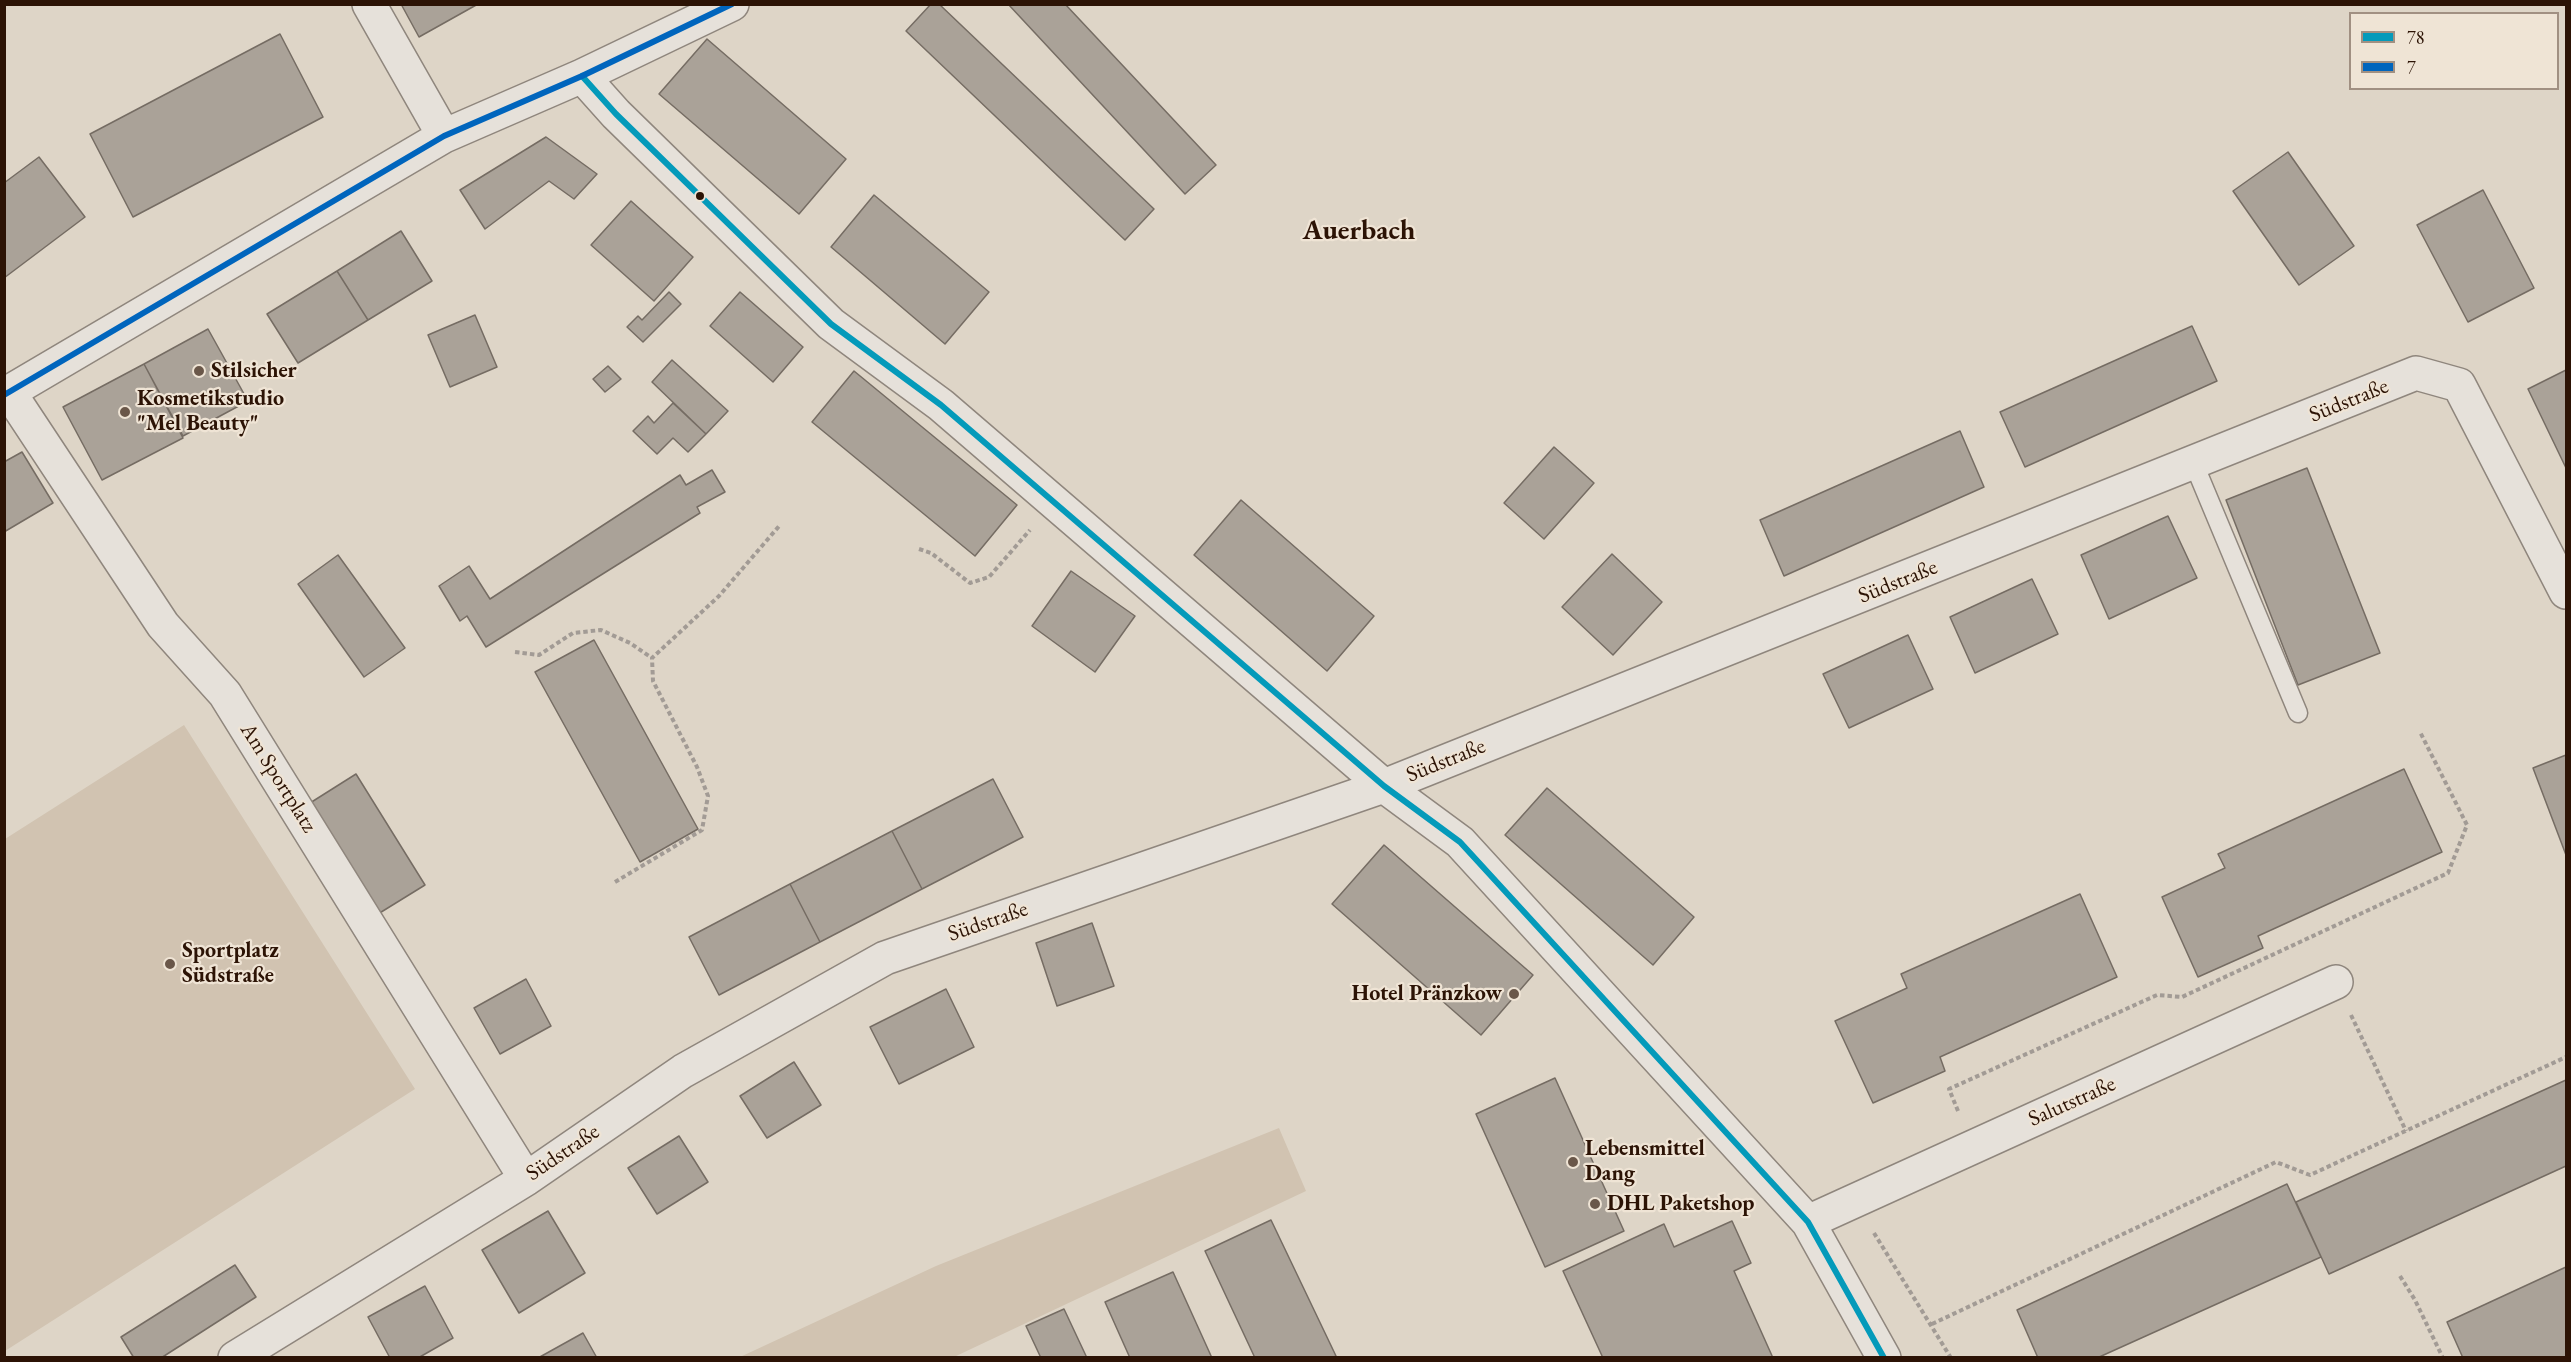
<!DOCTYPE html>
<meta charset="utf-8">
<style>
body{margin:0}
#map{position:relative;width:2571px;height:1362px;overflow:hidden;background:#ded5c7;font-family:"EB Garamond",serif}
canvas{display:block}
.frame{position:absolute;inset:0;border:6px solid #2c1305;pointer-events:none}
.legend{position:absolute;left:2349px;top:12px;width:210px;height:78px;box-sizing:border-box;background:#efe4d5;border:2px solid #a19082;margin:0;padding:8px 10px;list-style:none;font-size:18px;color:#2c1305}
.legend li{display:flex;align-items:center;gap:12px;height:30px}
.legend b{width:30px;border:2px solid #a19082}
</style>
<div id="map">
<canvas width="2571" height="1362"></canvas>
<div class="frame"></div>
<ul class="legend">
<li><b style="height:8px;background:#049aba"></b>78</li>
<li><b style="height:8px;background:#0065bd"></b>7</li>
</ul>
</div>
<script>
const c = document.querySelector('canvas').getContext('2d');
c.lineJoin = 'round';
function fill(path, color) { c.fillStyle = color; c.fill(path, 'evenodd'); }
function strokePath(path, color, width, dash) { c.strokeStyle = color; c.lineWidth = width; c.lineCap = dash ? 'butt' : 'round'; c.setLineDash(dash || []); c.stroke(path); }
function label(font, color, halo, rows, align = 'center') {
  c.font = font + ' "EB Garamond",serif'; c.lineWidth = 4.5; c.setLineDash([]); c.textBaseline = 'middle'; c.strokeStyle = halo; c.fillStyle = color; for (const [text, x, y, turn = 0] of rows) {
    c.save(); c.translate(x, y); c.rotate((+turn || 0) * Math.PI / 180); c.textAlign = isNaN(turn) ? turn : align; if (halo) c.strokeText(text, 0, 0); c.fillText(text, 0, 0); c.restore();
  }
}
const green = new Path2D(`
 M 184,725 L 415,1089 L 5,1351 L 5,839 Z
 M 1279,1128 L 1306,1191 L 954,1357 L 740,1357 L 936,1266 Z`);
const building = new Path2D(`
 M 401,4 L 478,4 L 419,37 Z
 M 931,4 L 939,4 L 1154,209 L 1125,240 L 906,31 Z
 M 1008,4 L 1065,4 L 1216,165 L 1185,194 Z
 M 280,34 L 323,117 L 133,217 L 90,134 Z
 M 707,39 L 846,159 L 799,214 L 659,94 Z
 M 546,137 L 597,174 L 574,199 L 549,181 L 485,229 L 460,190 Z
 M 2288,152 L 2354,246 L 2299,285 L 2233,191 Z
 M 39,157 L 85,217 L 4,278 L 4,183 Z
 M 2483,190 L 2534,288 L 2468,322 L 2417,225 Z
 M 874,195 L 989,292 L 945,344 L 831,247 Z
 M 631,201 L 693,257 L 654,301 L 591,245 Z
 M 401,231 L 432,281 L 368,320 L 337,271 Z
 M 337,271 L 368,320 L 298,363 L 267,314 Z
 M 669,292 L 681,304 L 643,342 L 627,327 L 638,316 L 642,320 Z
 M 740,292 L 803,347 L 773,382 L 710,326 Z
 M 475,315 L 497,367 L 450,387 L 428,335 Z
 M 2192,326 L 2217,381 L 2025,467 L 2000,412 Z
 M 208,329 L 248,401 L 183,436 L 144,364 Z
 M 672,360 L 728,411 L 706,434 L 652,382 Z
 M 144,364 L 183,438 L 102,480 L 63,407 Z
 M 608,366 L 621,379 L 605,392 L 593,379 Z
 M 2566,370 L 2566,468 L 2528,389 Z
 M 854,371 L 1017,505 L 975,556 L 812,422 Z
 M 673,403 L 706,434 L 688,452 L 673,438 L 657,454 L 633,431 L 648,416 L 654,423 Z
 M 1960,431 L 1984,487 L 1784,576 L 1760,520 Z
 M 1554,447 L 1594,483 L 1544,539 L 1504,503 Z
 M 22,452 L 53,503 L 4,532 L 4,462 Z
 M 2307,468 L 2380,653 L 2298,685 L 2226,500 Z
 M 712,470 L 725,492 L 697,507 L 700,513 L 486,647 L 467,616 L 460,621 L 439,586 L 469,566 L 490,599 L 680,475 L 686,485 Z
 M 1241,500 L 1374,616 L 1327,671 L 1194,555 Z
 M 2168,516 L 2197,578 L 2109,619 L 2081,555 Z
 M 1612,554 L 1662,602 L 1613,655 L 1562,607 Z
 M 338,555 L 405,648 L 364,677 L 298,584 Z
 M 1071,571 L 1135,616 L 1095,672 L 1032,626 Z
 M 2032,579 L 2058,634 L 1975,673 L 1950,617 Z
 M 1908,635 L 1933,689 L 1849,728 L 1823,674 Z
 M 594,640 L 698,829 L 640,862 L 535,672 Z
 M 2566,755 L 2566,855 L 2533,768 Z
 M 2404,769 L 2442,852 L 2258,936 L 2263,948 L 2198,977 L 2162,897 L 2225,868 L 2218,854 Z
 M 356,774 L 425,885 L 378,914 L 310,803 Z
 M 993,779 L 1023,837 L 922,889 L 892,831 Z
 M 1547,788 L 1694,917 L 1653,965 L 1505,835 Z
 M 892,831 L 922,889 L 820,942 L 790,884 Z
 M 1384,845 L 1533,975 L 1481,1035 L 1332,904 Z
 M 790,884 L 820,942 L 719,995 L 689,937 Z
 M 2080,894 L 2117,977 L 1940,1057 L 1945,1071 L 1873,1103 L 1835,1021 L 1907,988 L 1901,974 Z
 M 1092,923 L 1114,986 L 1057,1006 L 1036,943 Z
 M 526,979 L 551,1026 L 500,1054 L 474,1008 Z
 M 946,989 L 974,1047 L 899,1084 L 870,1027 Z
 M 794,1062 L 821,1105 L 767,1138 L 740,1096 Z
 M 1555,1078 L 1624,1231 L 1545,1267 L 1476,1114 Z
 M 2566,1080 L 2566,1166 L 2329,1274 L 2296,1202 Z
 M 679,1136 L 708,1182 L 657,1214 L 628,1168 Z
 M 2287,1184 L 2321,1257 L 2097,1358 L 2038,1358 L 2017,1310 Z
 M 548,1211 L 585,1273 L 519,1313 L 482,1250 Z
 M 1271,1220 L 1336,1356 L 1332,1358 L 1255,1358 L 1205,1251 Z
 M 1732,1221 L 1751,1263 L 1734,1271 L 1773,1358 L 1603,1358 L 1563,1271 L 1664,1224 L 1674,1247 Z
 M 235,1265 L 256,1297 L 161,1358 L 134,1358 L 121,1337 Z
 M 2566,1267 L 2566,1358 L 2463,1358 L 2447,1322 Z
 M 1173,1272 L 1212,1358 L 1130,1358 L 1105,1302 Z
 M 425,1286 L 453,1338 L 418,1358 L 390,1358 L 368,1317 Z
 M 1064,1309 L 1087,1358 L 1041,1358 L 1026,1326 Z
 M 583,1333 L 597,1358 L 538,1358 Z`);
const path = new Path2D(`
 M 919,549 L 931,553 L 970,583 L 989,577 L 1030,530
 M 515,652 L 539,655 L 573,633 L 601,630 L 630,643 L 652,658
 M 615,882 L 702,830 L 708,796 L 697,767 L 653,681 L 652,658 L 719,596 L 780,525
 M 2351,1015 L 2406,1131
 M 1958,1111 L 1949,1089 L 2157,995 L 2182,997 L 2448,873 L 2467,825 L 2420,732
 M 1874,1233 L 1951,1358
 M 2400,1276 L 2415,1300 L 2443,1358
 M 1932,1324 L 2276,1162 L 2310,1175 L 2566,1057`);
const service = new Path2D(`
 M 2194,464 L 2298,713`);
const minor = new Path2D(`
 M 369,4 L 444,136
 M 582,76 L 616,114 L 831,324 L 941,405 L 1384,786 L 1460,842 L 1808,1222 L 1884,1358
 M 9,392 L 163,625 L 225,694 L 526,1179
 M 4,395 L 444,136 L 582,76 L 732,4
 M 1808,1222 L 2336,982
 M 235,1358 L 526,1179 L 683,1071 L 885,958 L 1384,786 L 2416,373 L 2459,385 L 2566,592`);
const bus1 = new Path2D(`
 M 582,76 L 616,114 L 831,324 L 941,405 L 1384,786 L 1460,842 L 1808,1222 L 1884,1358`);
const bus2 = new Path2D(`
 M 4,395 L 444,136 L 582,76 L 732,4`);
const markers = [
 [700,196,5,"#2c1305"],
 [199,371,6,"#6a5749"],
 [125,412,6,"#6a5749"],
 [170,964,6,"#6a5749"],
 [1514,994,6,"#6a5749"],
 [1573,1162,6,"#6a5749"],
 [1595,1204,6,"#6a5749"]
];
const poiNames = [
 ["Stilsicher",211,371],
 ["Kosmetikstudio",137,399],
 ["\"Mel Beauty\"",137,424],
 ["Sportplatz",182,951],
 ["Südstraße",182,976],
 ["Hotel Pränzkow",1502,994,"right"],
 ["Lebensmittel",1585,1149],
 ["Dang",1585,1174],
 ["DHL Paketshop",1607,1204]
];
const streetNames = [
 ["Südstraße",2349,401,-22],
 ["Südstraße",1898,582,-22],
 ["Südstraße",1446,761,-22],
 ["Am Sportplatz",278,778,58],
 ["Südstraße",988,922,-19],
 ["Salutstraße",2072,1102,-24],
 ["Südstraße",563,1153,-34]
];
const districtNames = [
 ["Auerbach",1359,231]
];
fill(green, '#d1c3b1');
fill(building, '#aaa298');
strokePath(building, '#756c63', 1.5);
strokePath(service, '#8f867d', 21);
strokePath(minor, '#8f867d', 36);
strokePath(path, '#a29b95', 4, [4.5, 3]);
strokePath(service, '#e6e1da', 18);
strokePath(minor, '#e6e1da', 33);
strokePath(bus1, '#049aba', 6);
strokePath(bus2, '#0065bd', 6);
for (const [x, y, r, color] of markers) { const dot = new Path2D(); dot.arc(x, y, r, 0, 2 * Math.PI); c.fillStyle = color; c.fill(dot); strokePath(dot, '#efe4d5', 2); }
label('bold 22px', '#2c1305', '#efe4d5', poiNames, 'left');
label('22px', '#2c1305', '#efe4d5', streetNames);
label('bold 28px', '#2c1305', '#efe4d5', districtNames);
</script>
